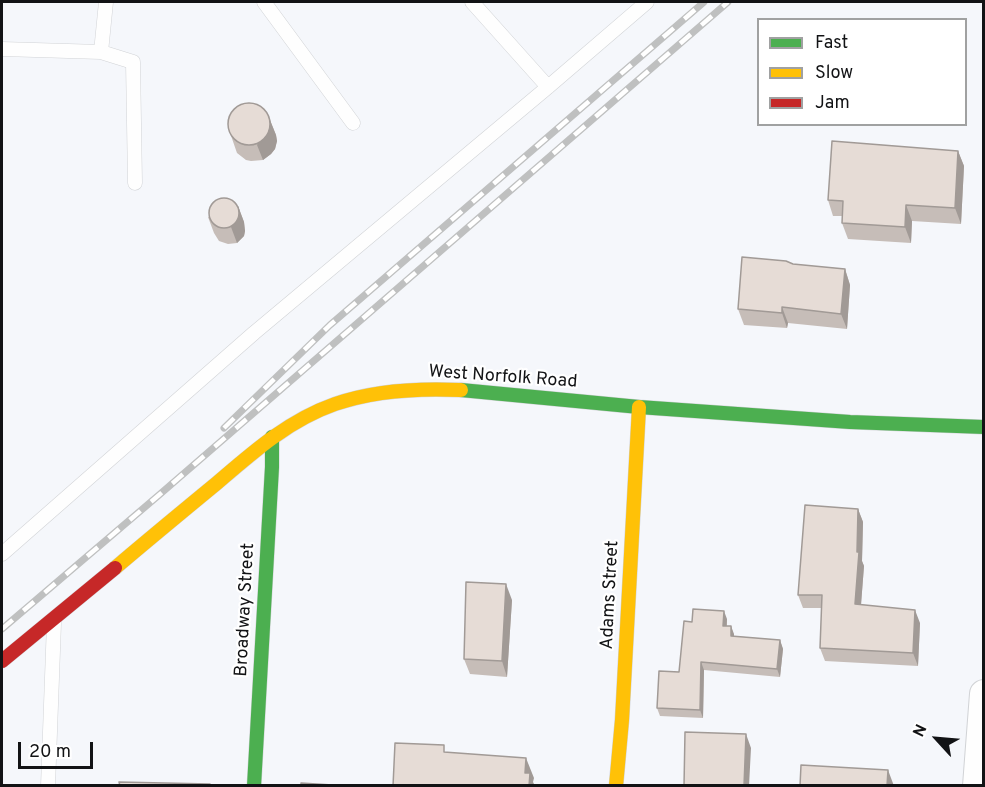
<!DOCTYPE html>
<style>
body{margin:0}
#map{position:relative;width:985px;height:787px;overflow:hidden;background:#f5f7fb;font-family:Overpass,sans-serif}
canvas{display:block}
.frame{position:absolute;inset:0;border:3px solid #121315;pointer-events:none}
.legend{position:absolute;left:757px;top:18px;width:210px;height:108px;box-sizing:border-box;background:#fff;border:2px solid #a0a1a1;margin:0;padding:8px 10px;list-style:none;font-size:18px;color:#121315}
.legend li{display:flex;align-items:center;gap:12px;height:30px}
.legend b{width:30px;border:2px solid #a0a1a1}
.north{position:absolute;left:907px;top:709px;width:60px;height:60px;-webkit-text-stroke:4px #fff;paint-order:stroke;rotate:296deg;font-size:16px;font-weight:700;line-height:24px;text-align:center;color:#121315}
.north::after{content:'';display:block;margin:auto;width:21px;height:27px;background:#121315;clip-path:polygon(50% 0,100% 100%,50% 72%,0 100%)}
.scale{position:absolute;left:18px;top:742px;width:75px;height:27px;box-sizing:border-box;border:3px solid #121315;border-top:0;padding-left:8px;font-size:18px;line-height:21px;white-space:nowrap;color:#121315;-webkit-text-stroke:4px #fff;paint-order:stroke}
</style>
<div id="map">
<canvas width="985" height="787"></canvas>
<div class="frame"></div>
<ul class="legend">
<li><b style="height:8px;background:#4caf50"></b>Fast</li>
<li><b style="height:8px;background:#ffc107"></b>Slow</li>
<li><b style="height:8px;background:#c62828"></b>Jam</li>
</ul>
<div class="north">N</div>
<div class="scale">20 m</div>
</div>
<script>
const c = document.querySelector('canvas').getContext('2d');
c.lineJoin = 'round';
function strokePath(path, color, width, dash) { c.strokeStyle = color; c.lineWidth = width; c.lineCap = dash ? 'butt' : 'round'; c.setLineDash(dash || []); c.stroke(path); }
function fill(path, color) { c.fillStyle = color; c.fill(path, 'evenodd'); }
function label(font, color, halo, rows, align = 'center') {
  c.font = font + ' Overpass,sans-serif'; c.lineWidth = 4.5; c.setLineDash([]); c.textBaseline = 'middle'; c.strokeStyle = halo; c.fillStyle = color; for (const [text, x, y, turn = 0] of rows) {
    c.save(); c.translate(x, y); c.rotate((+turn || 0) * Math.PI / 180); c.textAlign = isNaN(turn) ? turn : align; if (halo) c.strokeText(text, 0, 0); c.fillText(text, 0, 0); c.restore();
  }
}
const lane = new Path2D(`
 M 264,2 L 353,123
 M 472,2 L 548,87
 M 2,49 L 101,52 L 106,2
 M 101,52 L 133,62 L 135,183
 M 2,554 L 254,333 L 548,87 L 647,2
 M 48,786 L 54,623`);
const street = new Path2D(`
 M 977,786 L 984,694`);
const fast = new Path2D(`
 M 461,390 L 639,407 L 850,422 L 984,427
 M 254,786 L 272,467 L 272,437`);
const slow = new Path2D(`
 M 115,568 C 149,539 183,511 217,483 C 253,452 289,420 335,404 C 375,390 419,388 461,390
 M 616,786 L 622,720 L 639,407`);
const jam = new Path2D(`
 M 2,661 L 115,568`);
const rail = new Path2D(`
 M 224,428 L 330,325 L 704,2
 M 2,629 L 159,495 L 728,2`);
const wall = new Path2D(`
 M 270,120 L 276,135 L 277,141 L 275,149 L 271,154 L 263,160 L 251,161 L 246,160 L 237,153 L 228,127 Z
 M 958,151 L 964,166 L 961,224 L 912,221 L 911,243 L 848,239 L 842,223 L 842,216 L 833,216 L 828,200 Z
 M 238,206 L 244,222 L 245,231 L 244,236 L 237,243 L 228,244 L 219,241 L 214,233 L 208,217 Z
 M 793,264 L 845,269 L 850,285 L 847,329 L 788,323 L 787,328 L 744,325 L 738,309 Z
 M 858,509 L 863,522 L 862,561 L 864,566 L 861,605 L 920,623 L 918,666 L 825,661 L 820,648 L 822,608 L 803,608 L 798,595 Z
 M 512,600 L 507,677 L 470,674 L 464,659 Z
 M 727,619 L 727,626 L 731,626 L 734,636 L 780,640 L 783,649 L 780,677 L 704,670 L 703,718 L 660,716 L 657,708 L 679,672 L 692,622 Z`);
const shadedWall = new Path2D(`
 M 270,120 L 276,135 L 277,141 L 275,149 L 271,154 L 263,160 L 257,145 Z
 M 958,151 L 964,166 L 961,224 L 955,208 Z
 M 906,205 L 912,221 L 911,243 L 905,227 Z
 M 238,206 L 244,222 L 245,231 L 244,236 L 237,243 L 231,227 Z
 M 845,269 L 850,285 L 847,329 L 841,314 Z
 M 782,307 L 788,323 L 787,328 L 782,313 Z
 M 858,509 L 863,522 L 862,561 L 864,566 L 860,617 L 855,604 Z
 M 506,584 L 512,600 L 507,677 L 502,661 Z
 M 915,610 L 920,623 L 918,666 L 913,653 Z
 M 724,611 L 727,619 L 726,634 L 723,626 Z
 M 731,626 L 734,634 L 734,644 L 731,636 Z
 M 780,640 L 783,649 L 780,677 L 777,669 Z
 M 701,662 L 704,670 L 703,718 L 700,710 Z
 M 746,734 L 751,748 L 749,786 L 744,786 Z
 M 526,758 L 534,778 L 533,782 L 535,786 L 529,786 L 525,773 Z
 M 888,770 L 894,786 L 887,786 Z`);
const building = new Path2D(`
 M228 124a21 21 0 1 1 42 0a21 21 0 1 1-42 0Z
 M 832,141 L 958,151 L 955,208 L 906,205 L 905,227 L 842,223 L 843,201 L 828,200 Z
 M209 213a15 15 0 1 1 30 0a15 15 0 1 1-30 0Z
 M 742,257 L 786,261 L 793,264 L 845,269 L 841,314 L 782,307 L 782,313 L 738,309 Z
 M 805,505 L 858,509 L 857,552 L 859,552 L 855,604 L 915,610 L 913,653 L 820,648 L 822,595 L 798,595 Z
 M 466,582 L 506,584 L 502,661 L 464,659 Z
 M 693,609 L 724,611 L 723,626 L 731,626 L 731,636 L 780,640 L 777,669 L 701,662 L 700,710 L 657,708 L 659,671 L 679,672 L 684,621 L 692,622 Z
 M 685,732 L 746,734 L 744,786 L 684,786 Z
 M 395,743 L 444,745 L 444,752 L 526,758 L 525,773 L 530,773 L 529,786 L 393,786 Z
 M 801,765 L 888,770 L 887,786 L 800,786 Z
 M 119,782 L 210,784 L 210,786 L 120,786 Z
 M 301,783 L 348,786 L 301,786 Z`);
const streetNames = [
 ["West Norfolk Road",503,378,4],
 ["Adams Street",611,595,-87],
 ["Broadway Street",246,610,-87]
];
strokePath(lane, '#d1d3d6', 15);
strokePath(street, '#d1d3d6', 30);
strokePath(fast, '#d1d3d6', 15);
strokePath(slow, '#d1d3d6', 15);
strokePath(jam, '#d1d3d6', 15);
strokePath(lane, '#fefefe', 14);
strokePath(street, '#fefefe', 28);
strokePath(fast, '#4caf50', 14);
strokePath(slow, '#ffc107', 14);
strokePath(jam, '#c62828', 14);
strokePath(rail, '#bfc0c0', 7);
strokePath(rail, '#fff', 4.5, [14]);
fill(wall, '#c6bdb8');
fill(shadedWall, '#a19a96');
fill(building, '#e6dcd6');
strokePath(building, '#a19a96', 1.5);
label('18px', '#121315', '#fff', streetNames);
</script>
